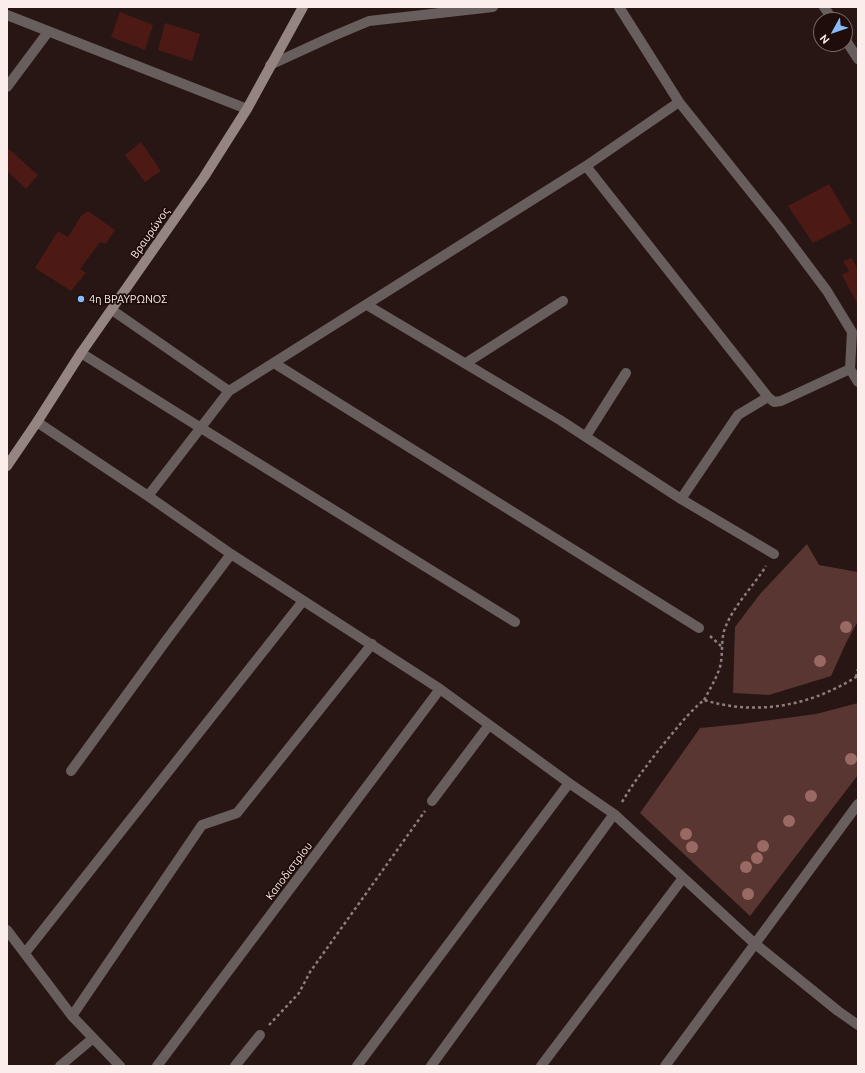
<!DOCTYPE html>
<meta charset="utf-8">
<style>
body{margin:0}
#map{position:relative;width:865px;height:1073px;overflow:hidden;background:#281614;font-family:Ubuntu,sans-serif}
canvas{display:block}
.frame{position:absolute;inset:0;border:8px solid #faedeb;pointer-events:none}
.north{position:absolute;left:813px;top:12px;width:40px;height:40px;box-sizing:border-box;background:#1e0d0b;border:1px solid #766765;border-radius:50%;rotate:230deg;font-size:11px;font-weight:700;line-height:16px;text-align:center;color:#faedeb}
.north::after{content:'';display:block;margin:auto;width:14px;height:18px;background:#88bafc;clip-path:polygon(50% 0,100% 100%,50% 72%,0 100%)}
</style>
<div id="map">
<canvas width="865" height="1073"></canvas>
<div class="frame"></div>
<div class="north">N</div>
</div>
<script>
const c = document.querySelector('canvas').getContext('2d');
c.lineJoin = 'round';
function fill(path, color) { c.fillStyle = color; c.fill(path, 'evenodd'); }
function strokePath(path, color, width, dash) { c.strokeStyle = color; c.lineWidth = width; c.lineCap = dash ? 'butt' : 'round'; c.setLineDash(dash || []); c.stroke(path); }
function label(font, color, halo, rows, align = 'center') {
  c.font = font + ' Ubuntu,sans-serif'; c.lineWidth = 3.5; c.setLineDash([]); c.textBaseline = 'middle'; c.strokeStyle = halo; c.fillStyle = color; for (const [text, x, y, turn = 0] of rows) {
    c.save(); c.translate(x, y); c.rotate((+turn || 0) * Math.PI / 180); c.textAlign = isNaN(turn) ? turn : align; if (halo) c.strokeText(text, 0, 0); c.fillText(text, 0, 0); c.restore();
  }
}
const green = new Path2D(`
 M 807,544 L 819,565 L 858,572 L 858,621 L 846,643 L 831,676 L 769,695 L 733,693 L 735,627 L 760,594 Z
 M 858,703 L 858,775 L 750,916 L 640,813 L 700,728 L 741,724 L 816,714 Z`);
const building = new Path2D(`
 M 120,12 L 153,25 L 145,50 L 111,37 Z
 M 165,23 L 200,34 L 192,61 L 158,50 Z
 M 141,142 L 161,171 L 145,182 L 125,155 Z
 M 9,149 L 38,175 L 26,189 L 7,171 L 7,151 Z
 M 829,184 L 852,223 L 813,243 L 788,206 Z
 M 88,211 L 115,230 L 106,244 L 100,242 L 80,269 L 86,273 L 71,291 L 35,268 L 58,231 L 68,237 L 81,216 Z
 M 852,258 L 857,268 L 858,267 L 858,305 L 842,275 L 849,271 L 843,261 Z`);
const path = new Path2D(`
 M 710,636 L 721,646
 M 856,677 L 858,669
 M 704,700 C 710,689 716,679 720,667 C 723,655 721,642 724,631 C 732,607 753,587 766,566
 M 622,802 C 635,780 650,761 666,741 C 678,727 689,712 704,700 C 756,716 810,706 856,677 L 858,678
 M 269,1025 L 299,993 L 310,972 L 425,811`);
const minor = new Path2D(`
 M 619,7 L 679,102 L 779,227 L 827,291 L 852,332 L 850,369 L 858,382
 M 824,7 L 833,20
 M 7,15 L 247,109
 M 845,39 L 858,59
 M 270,65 L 331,37 L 369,21 L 493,7
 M 7,87 L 48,32
 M 586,166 L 768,397 L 774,402 L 781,401 L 850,369
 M 367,305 L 560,420 L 681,499 L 774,554
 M 112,310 L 229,391
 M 81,353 L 201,428 L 515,622
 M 274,363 L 699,628
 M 466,363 L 563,301
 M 37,422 L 148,496 L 231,554 L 440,689 L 569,783 L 614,814 L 754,943 L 838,1011 L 858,1025
 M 586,436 L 626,373
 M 148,496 L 229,391 L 586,166 L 679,102
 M 681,499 L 738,415 L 768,397
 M 71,771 L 168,638 L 231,554
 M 432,801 L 489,725
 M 7,930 L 72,1016 L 120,1066
 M 25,953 L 303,601
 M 72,1016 L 202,825 L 237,813 L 372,644
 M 60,1066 L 92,1039
 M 157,1066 L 440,689
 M 235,1066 L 260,1035
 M 357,1066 L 569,783
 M 431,1066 L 614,814
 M 541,1066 L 683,878
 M 665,1066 L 858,804`);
const secondary = new Path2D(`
 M 7,466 L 37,422 L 81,353 L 204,177 L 247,109 L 303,7`);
const trees = [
 [846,627],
 [820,661],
 [851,759],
 [811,796],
 [789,821],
 [686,834],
 [763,846],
 [692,847],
 [757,858],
 [746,867],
 [748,894]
];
const markers = [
 [81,299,4,"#88bafc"]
];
const streetNames = [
 ["Βραυρώνος",150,233,-55],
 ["Καποδιστρίου",289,871,-53]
];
const poiNames = [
 ["4η ΒΡΑΥΡΩΝΟΣ",89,299]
];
fill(green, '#593631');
fill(building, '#4d1915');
strokePath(path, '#8d7d7b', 2.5, [3, 3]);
strokePath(minor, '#685e5d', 10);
strokePath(secondary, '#948482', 10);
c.fillStyle = '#996963';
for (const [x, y] of trees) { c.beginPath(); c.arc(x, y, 6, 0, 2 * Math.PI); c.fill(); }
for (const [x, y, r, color] of markers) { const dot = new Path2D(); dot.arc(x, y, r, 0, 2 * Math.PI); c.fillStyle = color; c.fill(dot); strokePath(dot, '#1e0d0b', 1.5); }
label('11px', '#faedeb', '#1e0d0b', streetNames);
label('11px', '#faedeb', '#1e0d0b', poiNames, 'left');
</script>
